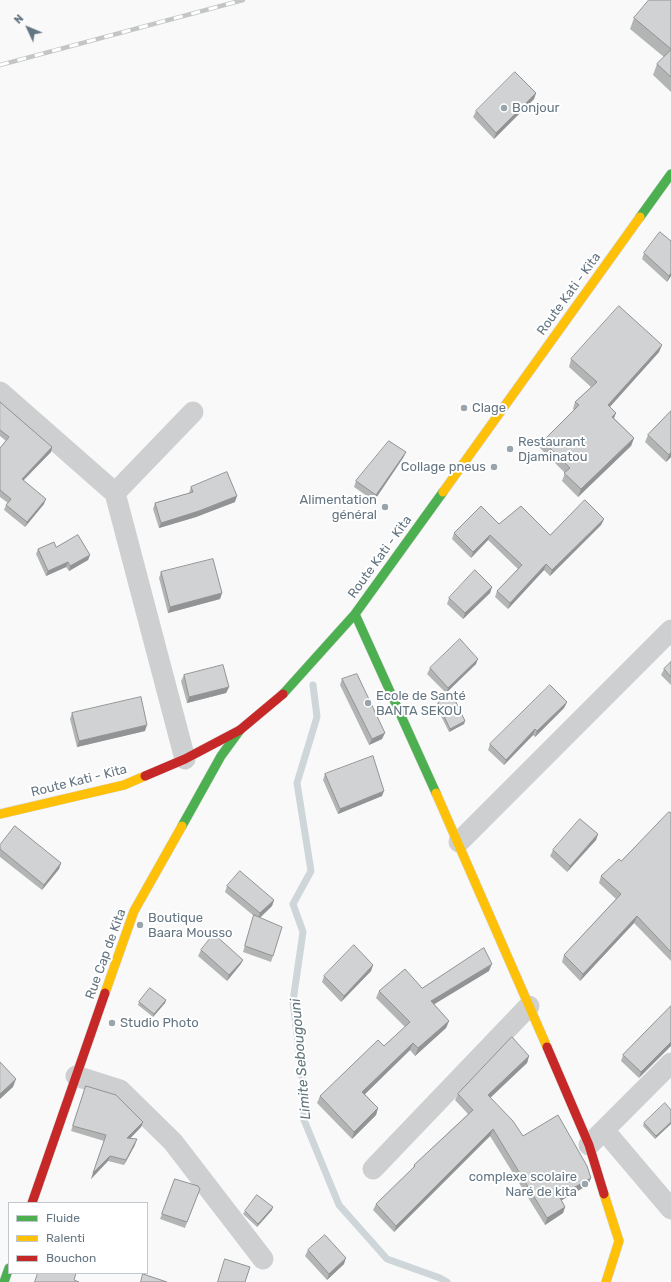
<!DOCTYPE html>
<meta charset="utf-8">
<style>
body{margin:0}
#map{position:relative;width:671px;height:1282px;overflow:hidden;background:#f9f9f9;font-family:Rubik,sans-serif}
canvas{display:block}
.legend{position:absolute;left:8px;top:1202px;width:140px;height:72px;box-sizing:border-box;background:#fff;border:1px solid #c1c8cd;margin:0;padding:5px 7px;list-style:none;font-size:12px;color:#657683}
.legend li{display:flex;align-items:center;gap:8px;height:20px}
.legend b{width:20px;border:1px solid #c1c8cd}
.north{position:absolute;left:8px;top:8px;width:40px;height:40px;-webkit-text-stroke:3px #fff;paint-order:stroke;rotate:314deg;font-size:11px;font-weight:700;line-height:16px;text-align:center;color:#657683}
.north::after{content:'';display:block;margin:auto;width:14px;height:18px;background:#657683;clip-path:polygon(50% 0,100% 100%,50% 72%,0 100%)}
</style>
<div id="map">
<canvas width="671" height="1282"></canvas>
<ul class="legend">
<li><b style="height:5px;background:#4caf50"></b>Fluide</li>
<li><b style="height:5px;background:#ffc107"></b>Ralenti</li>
<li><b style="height:5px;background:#c62828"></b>Bouchon</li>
</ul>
<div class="north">N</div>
</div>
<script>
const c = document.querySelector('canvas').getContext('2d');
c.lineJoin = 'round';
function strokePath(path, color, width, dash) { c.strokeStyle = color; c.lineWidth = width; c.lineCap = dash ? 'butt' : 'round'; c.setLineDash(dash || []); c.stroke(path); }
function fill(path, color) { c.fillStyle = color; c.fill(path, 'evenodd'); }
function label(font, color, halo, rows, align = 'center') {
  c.font = font + ' Rubik,sans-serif'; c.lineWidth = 4; c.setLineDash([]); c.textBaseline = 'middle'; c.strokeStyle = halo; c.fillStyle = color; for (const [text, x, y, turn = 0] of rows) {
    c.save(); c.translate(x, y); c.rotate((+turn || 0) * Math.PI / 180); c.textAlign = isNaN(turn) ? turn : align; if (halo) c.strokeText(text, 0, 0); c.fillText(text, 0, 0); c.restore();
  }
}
const stream = new Path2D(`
 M 313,685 L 317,717 L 297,783 L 311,871 L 293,904 L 303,932 L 293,1001 L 304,1092 L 304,1120 L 339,1205 L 387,1259 L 440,1278 L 447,1282`);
const street = new Path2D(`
 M 0,392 L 115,493 L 185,759
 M 115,493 L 193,412
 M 459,842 L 671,630
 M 76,1076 L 120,1090 L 173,1142 L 263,1259
 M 604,1130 L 671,1209
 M 589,1145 L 671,1063
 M 373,1169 L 529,1006`);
const fast = new Path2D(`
 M 640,217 L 671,174
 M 355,614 L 436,793
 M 283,694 L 355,614 L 443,492
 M 182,826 L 221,756 L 240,730
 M 4,1282 L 9,1268`);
const slow = new Path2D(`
 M 443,492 L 640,217
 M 436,793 L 547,1047
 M 0,814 L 124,785 L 145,776
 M 105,993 L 134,911 L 182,826
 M 604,1194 L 619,1241 L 606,1282`);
const jam = new Path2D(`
 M 145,776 L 185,759 L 240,730 L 283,694
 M 547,1047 L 589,1145 L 604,1194
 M 32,1203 L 105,993`);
const rail = new Path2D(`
 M 0,65 L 243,0`);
const wall = new Path2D(`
 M 671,0 L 671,92 L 653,75 L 657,64 L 664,57 L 630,29 L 634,18 Z
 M 536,93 L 534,99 L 494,139 L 473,117 L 476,111 Z
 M 671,241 L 671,276 L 667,282 L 642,259 L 644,253 Z
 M 662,345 L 659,352 L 610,407 L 616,413 L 614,418 L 634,438 L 631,446 L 578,497 L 562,481 L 565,473 L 540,448 L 543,441 L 574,410 L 573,409 L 575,402 L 591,387 L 569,367 L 571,359 Z
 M 0,402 L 52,447 L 51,452 L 23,480 L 44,504 L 25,527 L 4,510 L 6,505 L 8,503 L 0,497 L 0,448 L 6,441 L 0,436 Z
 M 671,411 L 671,457 L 666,462 L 645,442 L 648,435 Z
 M 406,452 L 403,458 L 374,501 L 354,487 L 356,481 Z
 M 191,487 L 235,502 L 196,517 L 159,528 L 153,509 L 155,503 L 189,493 Z
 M 604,519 L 601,525 L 550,576 L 544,570 L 508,609 L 495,597 L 497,591 L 518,569 L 488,540 L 471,558 L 452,539 L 454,533 L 499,524 L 550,535 Z
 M 56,547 L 90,555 L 88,560 L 69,571 L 66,567 L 46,576 L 36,554 L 38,549 Z
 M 161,572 L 222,593 L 220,599 L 168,613 L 159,578 Z
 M 492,587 L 490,593 L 463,619 L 447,604 L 449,598 Z
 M 671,662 L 671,685 L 661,675 L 664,669 Z
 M 476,664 L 446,693 L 427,674 L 430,668 Z
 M 184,675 L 229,687 L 226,693 L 187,703 L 181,681 Z
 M 342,679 L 382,739 L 369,745 L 340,685 Z
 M 567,702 L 564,708 L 535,737 L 533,735 L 504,765 L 488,750 L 490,744 Z
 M 438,703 L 465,721 L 464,724 L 449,732 L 436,706 Z
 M 72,713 L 145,731 L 77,747 L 70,719 Z
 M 325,774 L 382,796 L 338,814 L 323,780 Z
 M 671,813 L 671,961 L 634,923 L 580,981 L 562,962 L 564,955 L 616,899 L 599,883 L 601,876 L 621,861 Z
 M 598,834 L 596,840 L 567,872 L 550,856 L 553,850 Z
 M 0,845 L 61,863 L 59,869 L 42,890 L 0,857 Z
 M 227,886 L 274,900 L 272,906 L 260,918 L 273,956 L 271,962 L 243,952 L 254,916 L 225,892 Z
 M 201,950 L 243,960 L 240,965 L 227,981 L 198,956 Z
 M 373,965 L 371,971 L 341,1002 L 322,982 L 324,976 Z
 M 489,971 L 434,1004 L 449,1021 L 446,1028 L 415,1056 L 410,1050 L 365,1094 L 378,1108 L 376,1115 L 352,1139 L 317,1103 L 320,1096 L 384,1046 L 405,1027 L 376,998 L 379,991 L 422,988 Z
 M 166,1000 L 165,1003 L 153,1017 L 138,1005 L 139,1002 Z
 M 671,1006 L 639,1078 L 621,1061 L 623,1055 Z
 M 529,1056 L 527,1063 L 490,1097 L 523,1136 L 591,1178 L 588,1185 L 561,1200 L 565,1207 L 563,1213 L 545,1225 L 490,1136 L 394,1232 L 373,1210 L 376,1204 L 413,1168 L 414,1165 L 468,1114 L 455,1100 L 458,1094 Z
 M 86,1086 L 143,1122 L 141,1127 L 130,1138 L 135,1145 L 124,1165 L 108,1161 L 91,1179 L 104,1141 L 71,1131 Z
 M 671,1110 L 655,1139 L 643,1126 L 644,1123 Z
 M 175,1179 L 200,1189 L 185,1228 L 160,1219 Z
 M 272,1210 L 257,1227 L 243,1214 L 245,1211 Z
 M 308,1250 L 344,1264 L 327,1280 L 305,1256 Z`);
const shadedWall = new Path2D(`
 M 536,93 L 534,99 L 494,139 L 496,133 Z
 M 671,273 L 671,276 L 667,282 L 669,276 Z
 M 662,345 L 659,352 L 605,412 L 608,405 Z
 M 616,413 L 613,420 L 612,417 Z
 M 634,438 L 631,446 L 578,497 L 581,489 Z
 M 52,447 L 51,452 L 20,484 L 22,479 Z
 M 406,452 L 403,458 L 374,501 L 376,495 Z
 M 671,452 L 671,457 L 666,462 L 669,455 Z
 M 237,496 L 235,502 L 196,517 L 159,528 L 161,523 Z
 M 46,499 L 44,504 L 25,527 L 27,522 Z
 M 604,519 L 601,525 L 550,576 L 552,570 Z
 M 490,535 L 488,540 L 471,558 L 473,552 Z
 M 90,555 L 88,560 L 69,571 L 70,566 Z
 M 68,562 L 66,567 L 46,576 L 48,571 Z
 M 546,564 L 544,570 L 508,609 L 510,603 Z
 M 492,587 L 490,593 L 463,619 L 465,613 Z
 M 222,593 L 220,599 L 168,613 L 170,607 Z
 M 478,659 L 476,664 L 446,693 L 448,688 Z
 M 229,687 L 226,693 L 187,703 L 189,697 Z
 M 567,702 L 564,708 L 535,737 L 537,731 Z
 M 465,721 L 464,724 L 449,732 L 450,729 Z
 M 147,725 L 145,731 L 77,747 L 79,741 Z
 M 535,729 L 533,735 L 504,765 L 506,760 Z
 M 385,733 L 382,739 L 369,745 L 372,739 Z
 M 384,791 L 382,796 L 338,814 L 340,809 Z
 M 598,834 L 596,840 L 567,872 L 570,866 Z
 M 61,863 L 59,869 L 42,890 L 44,885 Z
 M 274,900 L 272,906 L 258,919 L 260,913 Z
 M 637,916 L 634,923 L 580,981 L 583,974 Z
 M 243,960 L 240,965 L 227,981 L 229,975 Z
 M 492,964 L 489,971 L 428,1008 L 431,1001 Z
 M 373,965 L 371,971 L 341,1002 L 344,996 Z
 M 166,1000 L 165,1003 L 153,1017 L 154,1014 Z
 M 449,1021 L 446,1028 L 415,1056 L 418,1048 Z
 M 671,1042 L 671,1046 L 639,1078 L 641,1072 Z
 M 413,1043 L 410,1050 L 360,1099 L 362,1092 Z
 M 529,1056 L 527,1063 L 486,1102 L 488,1095 Z
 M 16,1079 L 13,1087 L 0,1099 L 0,1094 Z
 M 378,1108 L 376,1115 L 352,1139 L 354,1132 Z
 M 143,1122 L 141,1127 L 125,1144 L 127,1138 Z
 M 671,1122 L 671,1124 L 655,1139 L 656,1136 Z
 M 493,1129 L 490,1136 L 394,1232 L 396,1226 Z
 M 137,1139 L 135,1145 L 124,1165 L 126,1160 Z
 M 110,1156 L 108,1161 L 91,1179 L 93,1173 Z
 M 591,1178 L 588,1185 L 557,1203 L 559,1196 Z
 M 273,1207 L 272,1210 L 257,1227 L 258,1224 Z
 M 565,1207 L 563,1213 L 545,1225 L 547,1218 Z
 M 346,1258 L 344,1264 L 327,1280 L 329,1274 Z`);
const building = new Path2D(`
 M 649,0 L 671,0 L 671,49 L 634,18 Z
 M 671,50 L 671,77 L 657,64 Z
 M 515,72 L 536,93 L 496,133 L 476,111 Z
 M 660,232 L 671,241 L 671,273 L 669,276 L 644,253 Z
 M 619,306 L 662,345 L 608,405 L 616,413 L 612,417 L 634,438 L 581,489 L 564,473 L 570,468 L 543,441 L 579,405 L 575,402 L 597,382 L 571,359 Z
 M 0,402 L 52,447 L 22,479 L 46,499 L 27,522 L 6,505 L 11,499 L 0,490 L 0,448 L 9,437 L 0,430 Z
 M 671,411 L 671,452 L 669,455 L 648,435 Z
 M 389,441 L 406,452 L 376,495 L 356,481 Z
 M 227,472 L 237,496 L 199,511 L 161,523 L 155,503 L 193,492 L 191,487 Z
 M 585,500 L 604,519 L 552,570 L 546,564 L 510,603 L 497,591 L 522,565 L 490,535 L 473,552 L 454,533 L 481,506 L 499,524 L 521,506 L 550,535 Z
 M 78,535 L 90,555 L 70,566 L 68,562 L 48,571 L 38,549 L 54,542 L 56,547 Z
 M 213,559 L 222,593 L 170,607 L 161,572 Z
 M 475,570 L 492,587 L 465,613 L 449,598 Z
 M 460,639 L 478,659 L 448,688 L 430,668 Z
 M 671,662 L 671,677 L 664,669 Z
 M 223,665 L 229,687 L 189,697 L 184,675 Z
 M 357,674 L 385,733 L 372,739 L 342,679 Z
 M 550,685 L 567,702 L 537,731 L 535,729 L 506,760 L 490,744 Z
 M 453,696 L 465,721 L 450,729 L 438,703 Z
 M 141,697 L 147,725 L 79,741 L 72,713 Z
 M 373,756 L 384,791 L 340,809 L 325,774 Z
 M 669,812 L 671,813 L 671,952 L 637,916 L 583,974 L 564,955 L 621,894 L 601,876 L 619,859 L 621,861 Z
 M 580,819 L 598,834 L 570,866 L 553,850 Z
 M 15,826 L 61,863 L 44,885 L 0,849 L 0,845 Z
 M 240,871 L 274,900 L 260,913 L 227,886 Z
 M 254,915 L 282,927 L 273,956 L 245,946 Z
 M 214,934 L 243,960 L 229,975 L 201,950 Z
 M 354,945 L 373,965 L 344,996 L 324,976 Z
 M 484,948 L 492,964 L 431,1001 L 449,1021 L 418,1048 L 413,1043 L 362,1092 L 378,1108 L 354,1132 L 320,1096 L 378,1040 L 384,1046 L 410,1022 L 379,991 L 405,969 L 422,988 Z
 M 150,988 L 166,1000 L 154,1014 L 139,1002 Z
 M 671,1006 L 671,1042 L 641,1072 L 623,1055 Z
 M 512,1037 L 529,1056 L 488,1095 L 513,1121 L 523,1136 L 558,1115 L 587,1166 L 591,1178 L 559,1196 L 565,1207 L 547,1218 L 493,1129 L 396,1226 L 376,1204 L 415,1166 L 414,1165 L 473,1110 L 458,1094 Z
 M 0,1062 L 16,1079 L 0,1094 Z
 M 86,1086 L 116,1095 L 143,1122 L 127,1138 L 137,1139 L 126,1160 L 110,1156 L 93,1173 L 106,1135 L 73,1126 Z
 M 665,1103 L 671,1110 L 671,1122 L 656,1136 L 644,1123 Z
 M 175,1179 L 198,1186 L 200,1189 L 187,1222 L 162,1214 Z
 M 257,1195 L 273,1207 L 258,1224 L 245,1211 Z
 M 325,1235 L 346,1258 L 329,1274 L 308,1250 Z
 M 225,1259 L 250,1267 L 245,1282 L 218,1282 Z
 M 38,1273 L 76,1273 L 74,1280 L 79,1282 L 35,1282 Z
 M 143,1274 L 167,1282 L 141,1282 Z`);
const markers = [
 [504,108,4,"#99a4ac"],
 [464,408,4,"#99a4ac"],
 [510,449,4,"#99a4ac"],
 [494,467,4,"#99a4ac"],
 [385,507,4,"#99a4ac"],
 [368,703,4,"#99a4ac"],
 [140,925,4,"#99a4ac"],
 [112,1023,4,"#99a4ac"],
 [585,1184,4,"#99a4ac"]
];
const poiNames = [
 ["Bonjour",512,108],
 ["Clage",472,408],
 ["Restaurant",518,442],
 ["Djaminatou",518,457],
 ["Collage pneus",486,467,"right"],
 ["Alimentation",377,500,"right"],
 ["général",377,515,"right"],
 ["Ecole de Santé",376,696],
 ["BANTA SEKOU",376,711],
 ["Boutique",148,918],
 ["Baara Mousso",148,933],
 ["Studio Photo",120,1023],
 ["complexe scolaire",577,1177,"right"],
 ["Naré de kita",577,1192,"right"]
];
const streetNames = [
 ["Route Kati - Kita",569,294,-54],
 ["Route Kati - Kita",380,557,-54],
 ["Route Kati - Kita",79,781,-14],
 ["Rue Cap de Kita",106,954,-70]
];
const waterNames = [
 ["Limite Sebougouni",301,1059,-95]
];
strokePath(stream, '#ced6d9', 7);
strokePath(fast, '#d5d6d7', 10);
strokePath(slow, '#d5d6d7', 10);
strokePath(jam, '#d5d6d7', 10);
strokePath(street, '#cecfd0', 21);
strokePath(fast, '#4caf50', 9);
strokePath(slow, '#ffc107', 9);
strokePath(jam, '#c62828', 9);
strokePath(rail, '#c3c5c6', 4.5);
strokePath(rail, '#fff', 3, [9]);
fill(wall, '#b3b5b5');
fill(shadedWall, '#929394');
fill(building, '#d0d2d3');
strokePath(building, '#929394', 1);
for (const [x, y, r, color] of markers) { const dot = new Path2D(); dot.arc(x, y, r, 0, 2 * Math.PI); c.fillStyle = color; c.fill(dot); strokePath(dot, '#fff', 1.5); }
label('13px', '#657683', '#fff', poiNames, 'left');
label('13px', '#657683', '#fff', streetNames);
label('italic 14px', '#60757c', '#fff', waterNames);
</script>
